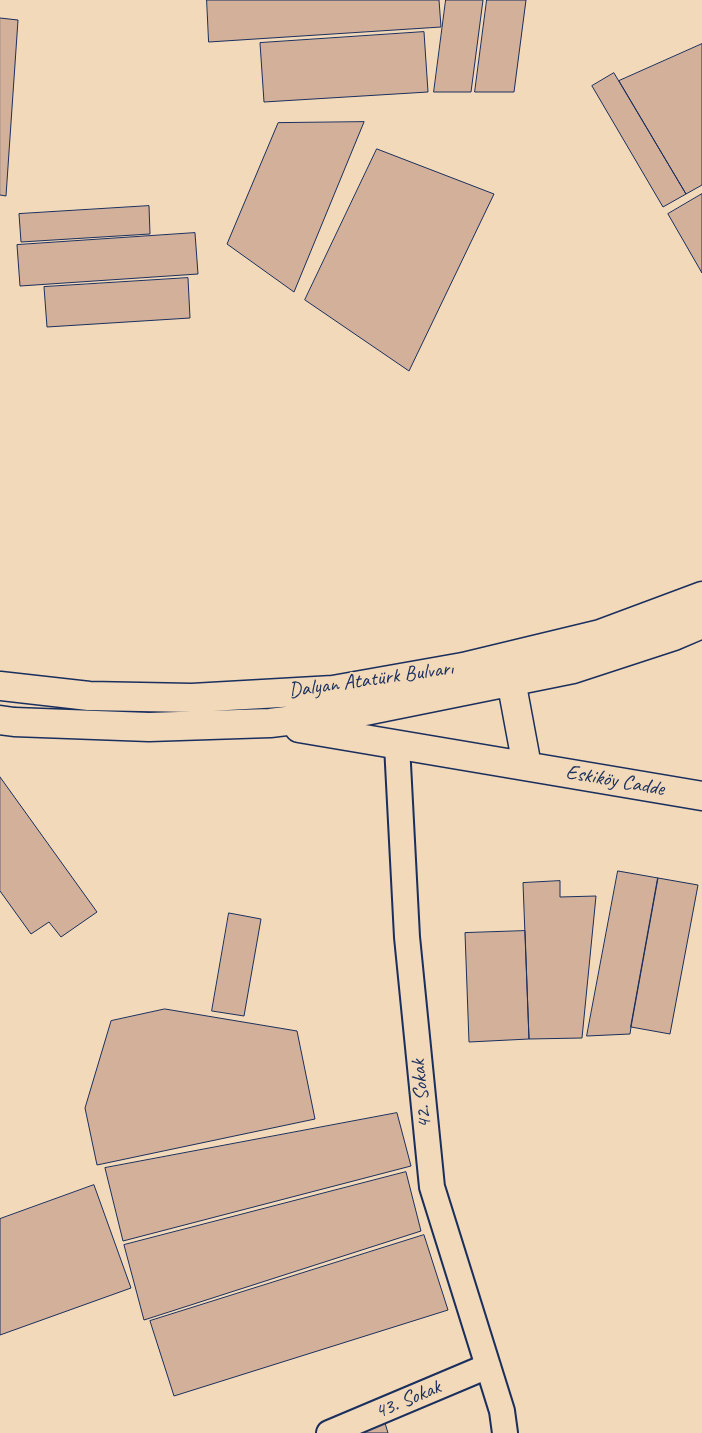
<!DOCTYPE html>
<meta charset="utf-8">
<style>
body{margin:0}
canvas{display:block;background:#f1d9b9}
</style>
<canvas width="702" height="1433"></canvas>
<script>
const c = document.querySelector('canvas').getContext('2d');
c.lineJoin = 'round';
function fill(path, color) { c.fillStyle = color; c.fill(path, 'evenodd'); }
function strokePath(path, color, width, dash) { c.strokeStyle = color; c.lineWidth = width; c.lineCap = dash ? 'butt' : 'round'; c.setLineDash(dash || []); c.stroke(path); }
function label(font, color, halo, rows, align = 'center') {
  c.font = font + ' Caveat,sans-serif'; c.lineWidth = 4; c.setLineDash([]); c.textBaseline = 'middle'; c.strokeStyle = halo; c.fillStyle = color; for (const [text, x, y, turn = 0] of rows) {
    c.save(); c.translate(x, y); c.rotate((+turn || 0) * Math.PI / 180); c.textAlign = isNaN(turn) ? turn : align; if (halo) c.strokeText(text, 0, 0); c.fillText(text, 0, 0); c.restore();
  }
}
const building = new Path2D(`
 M 207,0 L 439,0 L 441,27 L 209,42 Z
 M 446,0 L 483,0 L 471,92 L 434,92 Z
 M 487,0 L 526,0 L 514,92 L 475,92 Z
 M 0,18 L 18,20 L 6,196 L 0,195 Z
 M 424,32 L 428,92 L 264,102 L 260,43 Z
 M 702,44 L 702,185 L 686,194 L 619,81 Z
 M 614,73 L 686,194 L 663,207 L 592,86 Z
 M 364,122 L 294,292 L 227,244 L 278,123 Z
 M 377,149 L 494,194 L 409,371 L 305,300 Z
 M 702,194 L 702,273 L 668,214 Z
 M 149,206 L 150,234 L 21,242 L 19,214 Z
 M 195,233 L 198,274 L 20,286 L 17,245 Z
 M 188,278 L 190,318 L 47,327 L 44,287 Z
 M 0,777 L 97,912 L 61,937 L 49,922 L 31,934 L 0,891 Z
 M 618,871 L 658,878 L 631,1027 L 630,1034 L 587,1036 Z
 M 658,878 L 698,885 L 670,1034 L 631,1027 Z
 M 560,881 L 560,897 L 596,896 L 582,1038 L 529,1039 L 523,883 Z
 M 229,913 L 261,919 L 244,1016 L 212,1011 Z
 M 525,931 L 529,1039 L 469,1042 L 465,933 Z
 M 165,1009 L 297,1031 L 315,1119 L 97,1165 L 85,1108 L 111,1021 Z
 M 397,1113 L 411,1166 L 123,1241 L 105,1168 Z
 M 406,1172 L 421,1231 L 144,1320 L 124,1245 Z
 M 94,1185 L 131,1288 L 0,1335 L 0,1219 Z
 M 424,1235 L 448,1310 L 174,1396 L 150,1321 Z
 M 385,1423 L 388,1433 L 353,1433 Z`);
const street = new Path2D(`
 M 397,745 L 407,937 L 432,1187 L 502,1411 L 505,1433
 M 329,1433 L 488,1366`);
const secondary = new Path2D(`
 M 508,664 L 527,766
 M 0,686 L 89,696 L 192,698 L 333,690 L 463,667 L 600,634 L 702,596
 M 0,720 L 14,722 L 149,727 L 270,723 L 360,712 L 573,669 L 674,636 L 702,624
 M 299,728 L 702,796`);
const streetNames = [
 ["Dalyan Atatürk Bulvarı",371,680,-8],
 ["Eskiköy Cadde",615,781,10],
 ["42. Sokak",422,1094,-96],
 ["43. Sokak",408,1400,-23]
];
fill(building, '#d2b099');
strokePath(building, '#1b2f5e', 1);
strokePath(street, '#1b2f5e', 28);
strokePath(secondary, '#1b2f5e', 31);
strokePath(street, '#f1d9b9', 24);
strokePath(secondary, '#f1d9b9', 28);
label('21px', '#1b2f5e', '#f1d9b9', streetNames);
</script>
